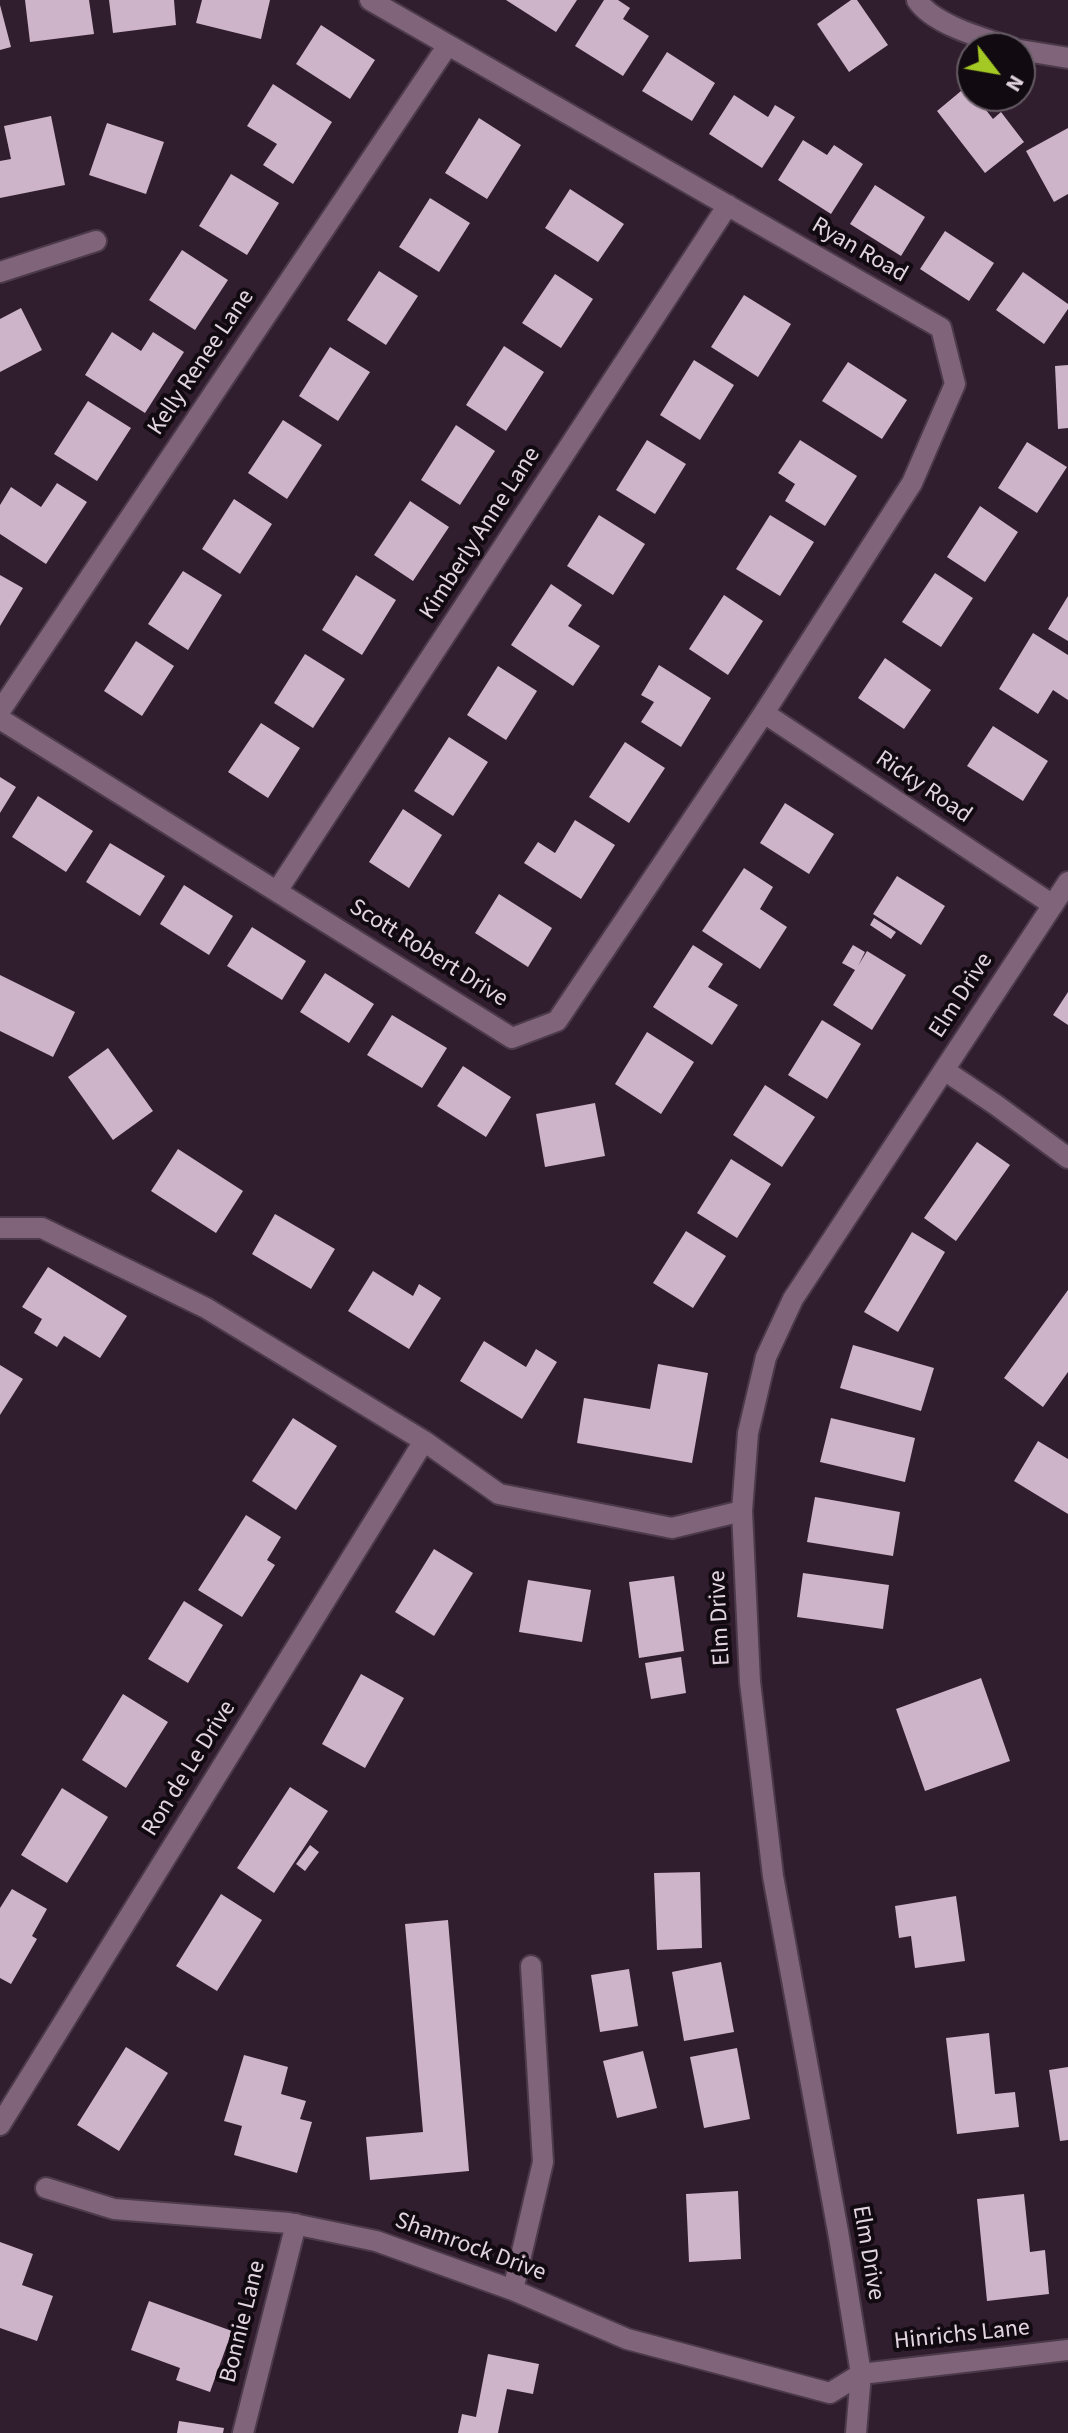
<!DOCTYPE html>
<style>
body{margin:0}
#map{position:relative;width:1068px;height:2433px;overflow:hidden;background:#301d2d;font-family:"Source Sans 3",sans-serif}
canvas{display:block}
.north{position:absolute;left:956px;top:32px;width:80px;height:80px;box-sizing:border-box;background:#120a11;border:2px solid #655b64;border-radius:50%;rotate:121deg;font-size:22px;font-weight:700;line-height:32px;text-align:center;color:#e2d5e0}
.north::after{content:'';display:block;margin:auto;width:28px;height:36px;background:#a4c824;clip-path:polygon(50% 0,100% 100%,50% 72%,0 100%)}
</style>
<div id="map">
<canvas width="1068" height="2433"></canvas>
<div class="north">N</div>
</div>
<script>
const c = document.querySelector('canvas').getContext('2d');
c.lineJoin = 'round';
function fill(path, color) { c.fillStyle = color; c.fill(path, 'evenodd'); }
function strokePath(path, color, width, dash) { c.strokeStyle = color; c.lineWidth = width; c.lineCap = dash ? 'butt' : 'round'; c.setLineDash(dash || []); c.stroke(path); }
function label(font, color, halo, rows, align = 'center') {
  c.font = font + ' "Source Sans 3",sans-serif'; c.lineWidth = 8; c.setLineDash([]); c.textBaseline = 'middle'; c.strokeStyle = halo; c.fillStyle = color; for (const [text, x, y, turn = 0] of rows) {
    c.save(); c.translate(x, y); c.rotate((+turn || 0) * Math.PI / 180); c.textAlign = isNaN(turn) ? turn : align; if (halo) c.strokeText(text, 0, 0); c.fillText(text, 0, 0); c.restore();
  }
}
const building = new Path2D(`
 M 25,0 L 89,0 L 94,34 L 30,42 Z
 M 109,0 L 174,0 L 176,25 L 113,33 Z
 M 202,0 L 270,0 L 261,39 L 196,23 Z
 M 506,0 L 577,0 L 556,32 Z
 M 604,0 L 618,0 L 630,8 L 623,19 L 649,36 L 623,76 L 575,46 Z
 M 851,0 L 857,0 L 888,45 L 849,72 L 817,24 Z
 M 0,5 L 11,47 L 0,50 Z
 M 321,25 L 375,60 L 350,99 L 296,64 Z
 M 667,52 L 715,83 L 692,121 L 642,91 Z
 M 273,84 L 332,122 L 293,184 L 263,165 L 277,144 L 247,126 Z
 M 967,86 L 972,96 L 975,96 L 993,119 L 1001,112 L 1024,142 L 985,173 L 937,111 Z
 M 734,95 L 768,117 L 775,105 L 795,117 L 762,168 L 709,134 Z
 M 51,116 L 65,185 L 0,198 L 0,161 L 11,159 L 4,126 Z
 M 479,118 L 521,145 L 487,199 L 445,173 Z
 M 107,123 L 164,142 L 146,194 L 89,175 Z
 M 1068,128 L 1068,194 L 1054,202 L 1026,151 Z
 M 803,140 L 827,155 L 834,145 L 863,164 L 831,214 L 778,180 Z
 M 231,174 L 279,203 L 247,255 L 199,226 Z
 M 875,185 L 925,217 L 901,256 L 850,224 Z
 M 570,189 L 624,224 L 598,262 L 545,228 Z
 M 430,198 L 470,223 L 439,272 L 399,247 Z
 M 945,231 L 994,263 L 969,301 L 920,269 Z
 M 182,250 L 228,280 L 195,330 L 149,300 Z
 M 379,271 L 418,296 L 386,345 L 347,320 Z
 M 1023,272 L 1068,304 L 1068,309 L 1044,344 L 996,310 Z
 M 555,274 L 593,299 L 561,348 L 522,323 Z
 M 744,295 L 791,324 L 758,377 L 711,347 Z
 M 21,308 L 42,350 L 0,372 L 0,319 Z
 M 112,332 L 141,351 L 153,332 L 184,352 L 145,413 L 85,375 Z
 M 504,346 L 544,372 L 506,431 L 466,405 Z
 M 330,347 L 370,372 L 338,421 L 299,396 Z
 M 694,360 L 734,385 L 700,440 L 660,415 Z
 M 848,362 L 907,400 L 882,439 L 822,401 Z
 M 1068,365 L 1068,428 L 1058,429 L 1055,366 Z
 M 88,401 L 131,428 L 97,481 L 54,454 Z
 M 283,420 L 322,445 L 287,499 L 248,473 Z
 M 456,425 L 495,451 L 460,505 L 421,480 Z
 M 647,440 L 686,464 L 655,514 L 616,490 Z
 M 800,440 L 857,476 L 825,526 L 785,501 L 795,484 L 778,473 Z
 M 1027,442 L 1067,467 L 1037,513 L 998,488 Z
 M 57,483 L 87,502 L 46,564 L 0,534 L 0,505 L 11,487 L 41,507 Z
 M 234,499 L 272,524 L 240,574 L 202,549 Z
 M 410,501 L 449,527 L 413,581 L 374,555 Z
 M 980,506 L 1018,532 L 985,582 L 947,557 Z
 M 599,515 L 645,544 L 613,595 L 567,566 Z
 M 770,515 L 814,542 L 780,596 L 736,569 Z
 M 183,571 L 222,595 L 188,650 L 148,624 Z
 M 935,573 L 973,598 L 941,647 L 902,622 Z
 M 0,575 L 23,588 L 0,626 Z
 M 356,575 L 396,600 L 362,655 L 322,630 Z
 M 551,584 L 582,605 L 568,626 L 600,646 L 573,686 L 511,645 Z
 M 724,595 L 763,621 L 728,675 L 689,649 Z
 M 1068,596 L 1068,641 L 1048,629 Z
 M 1033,633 L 1068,655 L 1068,700 L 1053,690 L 1038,714 L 999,689 Z
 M 136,641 L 174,666 L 142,716 L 104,691 Z
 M 305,654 L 345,679 L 313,728 L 274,703 Z
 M 885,658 L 931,690 L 904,729 L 858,698 Z
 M 659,665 L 711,698 L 681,747 L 641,722 L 654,702 L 641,695 Z
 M 498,666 L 537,691 L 506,740 L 467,715 Z
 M 261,723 L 300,748 L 268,798 L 228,772 Z
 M 993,726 L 1048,761 L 1023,801 L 967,766 Z
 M 449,737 L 488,762 L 453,816 L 414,791 Z
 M 625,742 L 665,768 L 629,823 L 589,797 Z
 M 0,777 L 16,787 L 0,813 Z
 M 38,796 L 93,831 L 66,872 L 12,837 Z
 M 785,803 L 834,834 L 809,874 L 760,843 Z
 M 403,809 L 442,835 L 409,888 L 369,862 Z
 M 575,820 L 615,845 L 581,899 L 524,863 L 538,842 L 555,853 Z
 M 110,843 L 165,876 L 140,916 L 86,882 Z
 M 744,868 L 773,887 L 760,909 L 787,927 L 760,969 L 702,931 Z
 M 897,876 L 945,906 L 921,945 L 873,914 Z
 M 184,885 L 233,916 L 209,955 L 160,924 Z
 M 499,894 L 552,928 L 528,967 L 475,933 Z
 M 874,918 L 896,932 L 891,939 L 870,925 Z
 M 252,927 L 306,961 L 282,1000 L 227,966 Z
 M 693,945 L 723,964 L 708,987 L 738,1005 L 712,1045 L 653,1007 Z
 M 853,945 L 865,952 L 858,966 L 867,951 L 906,975 L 872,1030 L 833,1005 L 855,970 L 842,963 Z
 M 325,973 L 374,1004 L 349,1043 L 300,1012 Z
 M 0,975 L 75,1012 L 53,1057 L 0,1031 Z
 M 1068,992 L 1068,1025 L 1053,1015 Z
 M 392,1015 L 447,1048 L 422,1088 L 367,1055 Z
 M 822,1020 L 861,1044 L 827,1099 L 788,1075 Z
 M 647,1032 L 694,1062 L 661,1114 L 615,1084 Z
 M 108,1048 L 153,1111 L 113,1140 L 68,1077 Z
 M 463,1066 L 511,1097 L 486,1137 L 437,1106 Z
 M 765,1085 L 815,1117 L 782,1167 L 733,1135 Z
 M 595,1103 L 605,1156 L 545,1167 L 536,1114 Z
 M 977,1142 L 1010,1165 L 956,1241 L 924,1218 Z
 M 178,1149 L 243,1191 L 216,1233 L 151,1191 Z
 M 731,1159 L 771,1184 L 737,1238 L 697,1213 Z
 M 275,1214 L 335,1249 L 311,1289 L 252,1254 Z
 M 686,1231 L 726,1256 L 693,1308 L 653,1283 Z
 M 912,1232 L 945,1252 L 898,1332 L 864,1312 Z
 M 48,1267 L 127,1316 L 100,1358 L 64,1336 L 57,1347 L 34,1333 L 42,1319 L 22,1307 Z
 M 373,1271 L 413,1296 L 419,1284 L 441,1298 L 409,1349 L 348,1311 Z
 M 1068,1290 L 1068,1372 L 1043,1407 L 1004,1378 Z
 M 484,1341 L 526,1367 L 536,1349 L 557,1362 L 522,1419 L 460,1381 Z
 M 853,1345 L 934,1368 L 921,1411 L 840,1388 Z
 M 658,1364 L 708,1373 L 692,1463 L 577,1443 L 584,1398 L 650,1409 Z
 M 0,1365 L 23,1379 L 0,1415 Z
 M 293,1418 L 337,1446 L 296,1510 L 252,1481 Z
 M 831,1418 L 915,1438 L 905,1482 L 820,1462 Z
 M 1038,1441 L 1068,1459 L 1068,1514 L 1014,1481 Z
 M 815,1497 L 900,1512 L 893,1556 L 807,1542 Z
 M 246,1515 L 281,1537 L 267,1560 L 275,1565 L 242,1617 L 198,1590 Z
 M 434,1549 L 473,1573 L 434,1636 L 395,1612 Z
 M 803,1573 L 889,1585 L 883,1629 L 797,1617 Z
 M 674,1576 L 684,1651 L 639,1658 L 629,1582 Z
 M 528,1580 L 591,1590 L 582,1642 L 519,1632 Z
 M 184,1601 L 223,1625 L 188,1683 L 148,1659 Z
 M 681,1657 L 686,1693 L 651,1699 L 645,1663 Z
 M 361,1674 L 404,1698 L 365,1768 L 322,1744 Z
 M 981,1678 L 1010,1761 L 925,1791 L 896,1709 Z
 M 123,1694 L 168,1722 L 126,1788 L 82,1760 Z
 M 290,1787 L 328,1811 L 274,1893 L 237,1868 Z
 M 62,1788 L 108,1817 L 67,1883 L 21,1855 Z
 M 310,1845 L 319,1852 L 305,1871 L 296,1864 Z
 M 700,1872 L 702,1948 L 657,1950 L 654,1873 Z
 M 12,1889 L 47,1909 L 32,1936 L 37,1939 L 11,1984 L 0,1978 L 0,1908 Z
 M 221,1894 L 262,1920 L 217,1991 L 176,1966 Z
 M 956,1896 L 965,1961 L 915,1968 L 911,1936 L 899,1938 L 895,1906 Z
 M 448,1920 L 469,2171 L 370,2180 L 366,2137 L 423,2132 L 405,1924 Z
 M 721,1962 L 734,2032 L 684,2041 L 672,1972 Z
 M 629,1969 L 638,2026 L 600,2032 L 591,1975 Z
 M 989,2033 L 995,2094 L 1015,2092 L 1019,2127 L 957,2134 L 946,2038 Z
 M 126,2047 L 168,2073 L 119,2151 L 77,2125 Z
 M 737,2048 L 750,2119 L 704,2128 L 690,2057 Z
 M 643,2051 L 657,2108 L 617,2118 L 603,2061 Z
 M 244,2055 L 288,2067 L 281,2094 L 306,2101 L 300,2119 L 312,2122 L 297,2173 L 234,2155 L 242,2126 L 224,2121 Z
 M 1068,2067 L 1068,2140 L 1060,2141 L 1049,2070 Z
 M 738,2191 L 741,2259 L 689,2262 L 686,2194 Z
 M 1024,2194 L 1030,2252 L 1045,2250 L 1049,2294 L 987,2301 L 977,2199 Z
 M 0,2242 L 33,2254 L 22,2285 L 53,2296 L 37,2341 L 0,2328 Z
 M 149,2301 L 232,2331 L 210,2392 L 176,2380 L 180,2368 L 131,2350 Z
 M 488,2354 L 539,2364 L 533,2394 L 507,2389 L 498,2433 L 458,2433 L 462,2414 L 476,2417 Z
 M 179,2421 L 224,2428 L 223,2433 L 177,2433 Z`);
const minor = new Path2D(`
 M 917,0 C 933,25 986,39 1013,48
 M 1020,50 L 1068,58
 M 0,272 L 96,241
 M 0,711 L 448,45
 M 764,713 L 1053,905
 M 0,719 L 512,1038 L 557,1021 L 764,713 L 912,483 L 955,384 L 941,328 L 370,0
 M 277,891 L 728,205
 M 944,1070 L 996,1105 L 1068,1158
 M 0,1228 L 42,1228 L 206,1308 L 424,1441 L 499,1494 L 672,1528 L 742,1511
 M 0,2125 L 424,1441
 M 46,2188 L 114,2209 L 289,2223 L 376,2241 L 513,2290 L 627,2339 L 830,2393 L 861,2374 L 1068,2350
 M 513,2290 L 543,2162 L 531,1966
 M 243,2433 L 296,2224
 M 856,2433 L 861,2374 L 839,2237 L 773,1876 L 750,1682 L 742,1511 L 748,1433 L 766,1357 L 793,1299 L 1068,882`);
const streetNames = [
 ["Ryan Road",859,251,30],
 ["Kelly Renee Lane",202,363,-56],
 ["Kimberly Anne Lane",481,534,-57],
 ["Ricky Road",923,788,34],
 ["Scott Robert Drive",428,954,32],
 ["Elm Drive",962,996,-57],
 ["Elm Drive",721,1618,-93],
 ["Ron de Le Drive",190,1769,-58],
 ["Shamrock Drive",470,2248,20],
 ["Elm Drive",867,2253,80],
 ["Bonnie Lane",244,2322,-76],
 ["Hinrichs Lane",962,2336,-6]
];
fill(building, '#cdb4c8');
strokePath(minor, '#4c3a4a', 24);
strokePath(minor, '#7f647a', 20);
label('24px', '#e2d5e0', '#120a11', streetNames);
</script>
